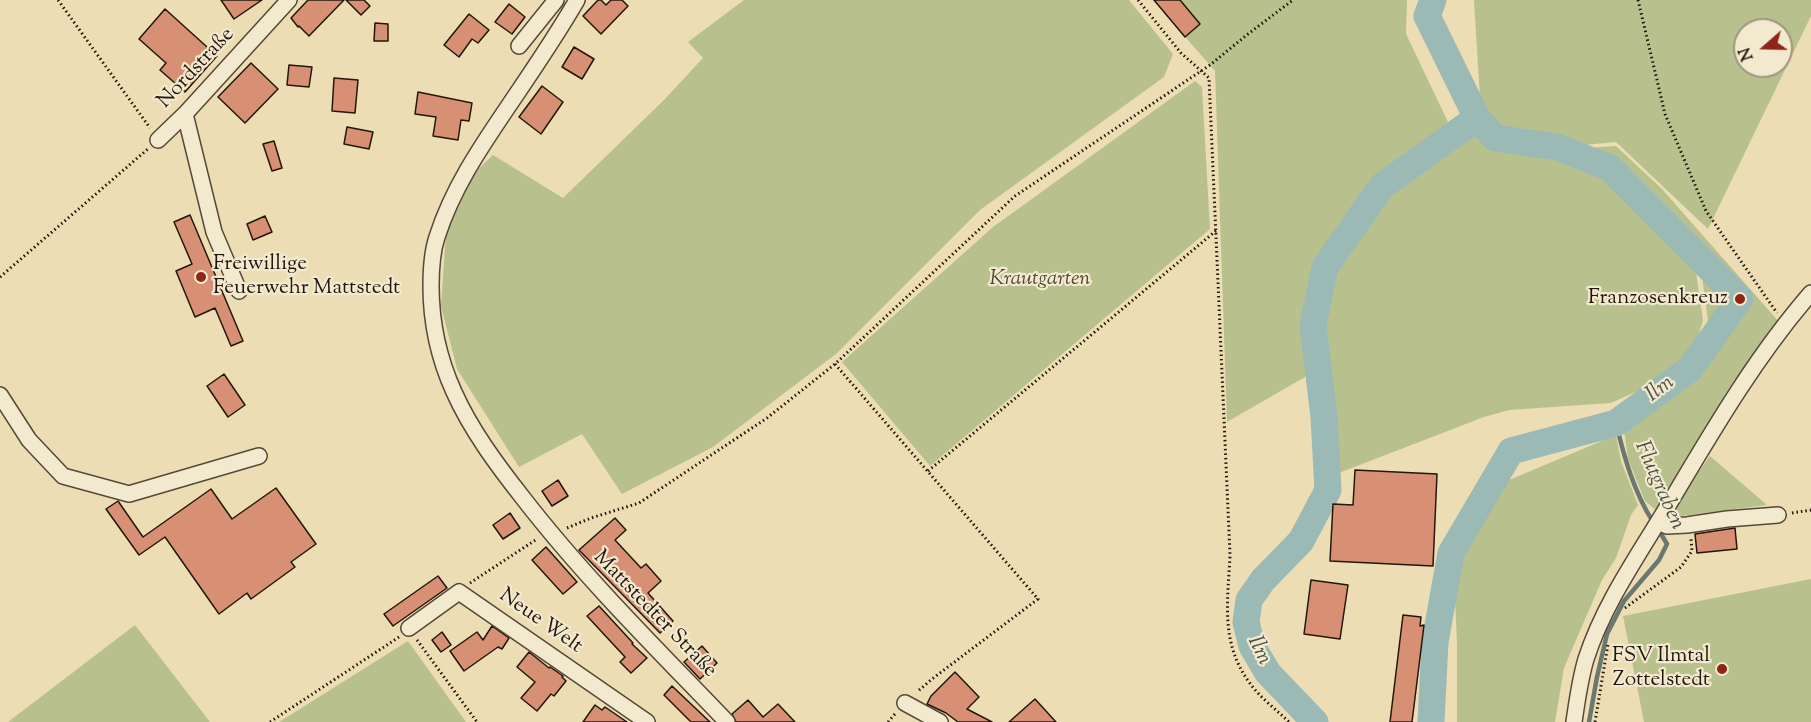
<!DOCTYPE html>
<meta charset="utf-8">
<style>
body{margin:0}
#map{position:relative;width:1811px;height:722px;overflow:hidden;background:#edddb4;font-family:"Sorts Mill Goudy",serif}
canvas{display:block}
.north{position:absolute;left:1733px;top:18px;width:60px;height:60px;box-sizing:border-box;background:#f3e9ce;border:2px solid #a09581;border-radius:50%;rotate:250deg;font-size:16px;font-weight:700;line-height:24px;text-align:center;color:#23160d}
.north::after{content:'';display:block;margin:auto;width:21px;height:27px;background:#8f2418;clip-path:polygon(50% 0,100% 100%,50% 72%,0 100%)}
</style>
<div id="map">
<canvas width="1811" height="722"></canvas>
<div class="north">N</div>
</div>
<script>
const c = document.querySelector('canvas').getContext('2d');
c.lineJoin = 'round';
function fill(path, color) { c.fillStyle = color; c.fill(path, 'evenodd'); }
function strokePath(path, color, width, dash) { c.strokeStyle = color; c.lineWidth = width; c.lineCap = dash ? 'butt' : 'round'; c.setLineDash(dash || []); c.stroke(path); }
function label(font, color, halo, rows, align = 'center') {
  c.font = font + ' "Sorts Mill Goudy",serif'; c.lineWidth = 4.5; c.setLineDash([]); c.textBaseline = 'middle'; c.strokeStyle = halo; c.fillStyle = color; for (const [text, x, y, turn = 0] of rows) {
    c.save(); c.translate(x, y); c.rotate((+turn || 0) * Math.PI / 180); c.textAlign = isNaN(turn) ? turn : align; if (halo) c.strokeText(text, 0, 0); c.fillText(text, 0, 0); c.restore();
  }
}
const green = new Path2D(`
 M 744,0 L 1129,0 L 1173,54 L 1164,77 L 980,210 L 836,354 L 713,447 L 622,494 L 582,434 L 519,467 L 457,369 L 441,306 L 446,233 L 475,172 L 493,155 L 563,198 L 664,100 L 703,58 L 688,42 Z
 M 1153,0 L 1407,0 L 1406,34 L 1448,122 L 1381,185 L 1323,267 L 1310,325 L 1313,368 L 1305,377 L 1227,422 L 1215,71 Z
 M 1474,0 L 1811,0 L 1811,16 L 1708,229 L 1616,142 L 1573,146 L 1526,136 L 1499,133 L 1481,114 ZM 1745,30 L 1781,30 L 1781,66 L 1745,66 Z
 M 1195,81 L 1202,87 L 1210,229 L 930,466 L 842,362 L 993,227 Z
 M 1477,124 L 1494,142 L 1557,150 L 1609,171 L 1694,258 L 1703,321 L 1688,368 L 1611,403 L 1509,410 L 1484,417 L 1331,476 L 1327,418 L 1316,324 L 1328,269 L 1385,190 Z
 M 1616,146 L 1662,189 L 1780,323 L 1657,511 L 1645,501 L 1628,459 L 1624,430 L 1692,371 L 1708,321 L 1699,254 L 1611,167 L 1570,149 Z
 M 1616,435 L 1621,461 L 1638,505 L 1631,515 L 1616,558 L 1602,580 L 1564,668 L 1555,722 L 1457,722 L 1457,643 L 1453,554 L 1490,488 Z
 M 1710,456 L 1767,505 L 1682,516 L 1668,514 Z
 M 1811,579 L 1811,722 L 1644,722 L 1623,616 Z
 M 135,625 L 210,722 L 8,722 Z
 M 408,641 L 466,722 L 279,722 Z`);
const stream = new Path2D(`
 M 1616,423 C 1624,457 1634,492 1653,522
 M 1589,722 L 1597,677 L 1607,634 L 1624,601 L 1659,560 L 1667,544 L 1658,529`);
const river = new Path2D(`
 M 1315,722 L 1268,673 L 1252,646 L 1246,622 L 1249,600 L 1263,580 L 1301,541 L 1328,490 L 1324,417 L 1313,325 L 1325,267 L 1382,186 L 1477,118
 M 1431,722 L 1435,642 L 1451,553 L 1511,451 L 1616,423 L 1690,369 L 1740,299 L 1610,168 L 1557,147 L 1495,138 L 1477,118 L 1427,16 L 1433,0`);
const building = new Path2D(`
 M 221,0 L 262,0 L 234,19 Z
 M 308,0 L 344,0 L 309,36 L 299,26 L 298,27 L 291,18 Z
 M 346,0 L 364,0 L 370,6 L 361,15 Z
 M 598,0 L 601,0 L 606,5 L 611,0 L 622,0 L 628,6 L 601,34 L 583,16 Z
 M 1154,0 L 1180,0 L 1200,24 L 1185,37 Z
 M 509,4 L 525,17 L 512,34 L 495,22 Z
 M 165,9 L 217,56 L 185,92 L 160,70 L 166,63 L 139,39 Z
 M 469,14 L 489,30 L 478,43 L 472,39 L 459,57 L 444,45 Z
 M 375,23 L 388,24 L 388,41 L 374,41 Z
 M 574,47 L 594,59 L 582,79 L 562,67 Z
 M 251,63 L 278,89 L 245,123 L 218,97 Z
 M 289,65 L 312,67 L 309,87 L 287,85 Z
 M 334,78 L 358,80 L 355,113 L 332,111 Z
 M 542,86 L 563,102 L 541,134 L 519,117 Z
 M 418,92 L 472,103 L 469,121 L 461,120 L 458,140 L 433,136 L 436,117 L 415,114 Z
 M 347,127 L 373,132 L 369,149 L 344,144 Z
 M 274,141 L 282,168 L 272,171 L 263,144 Z
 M 190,215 L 243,341 L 231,346 L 215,308 L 195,317 L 176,271 L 192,264 L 174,222 Z
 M 265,216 L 272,232 L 253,240 L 247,224 Z
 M 224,374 L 245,405 L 228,417 L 207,386 Z
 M 1355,470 L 1437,474 L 1433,566 L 1330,561 L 1333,504 L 1353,505 Z
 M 558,480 L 568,496 L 552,506 L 542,491 Z
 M 276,488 L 316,544 L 291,562 L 295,567 L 251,599 L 247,593 L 219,614 L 165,537 L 139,555 L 106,509 L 118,501 L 143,537 L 211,489 L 232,519 Z
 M 510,513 L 520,528 L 503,539 L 493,525 Z
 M 615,518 L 626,530 L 615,540 L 641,568 L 646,564 L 661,581 L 648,593 L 673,621 L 660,633 L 579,550 Z
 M 1735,528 L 1737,549 L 1697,553 L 1695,534 Z
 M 546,547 L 577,582 L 563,594 L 532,560 Z
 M 438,576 L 447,588 L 393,626 L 384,614 Z
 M 1311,580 L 1348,585 L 1340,639 L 1304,634 Z
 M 599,606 L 633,643 L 632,644 L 647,658 L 631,673 L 620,662 L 625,657 L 587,616 Z
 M 1403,615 L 1421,617 L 1420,626 L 1424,625 L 1412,722 L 1390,722 Z
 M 492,626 L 509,638 L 502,649 L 498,647 L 464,671 L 450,651 L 477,632 L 483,640 Z
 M 442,632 L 451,645 L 441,652 L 432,640 Z
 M 702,646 L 717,663 L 700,679 L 684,662 Z
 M 529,652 L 549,668 L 550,667 L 563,676 L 562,677 L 566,681 L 554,696 L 551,694 L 537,711 L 521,698 L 535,682 L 517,667 Z
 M 955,672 L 979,697 L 967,709 L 992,722 L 958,722 L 946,713 L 927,704 L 931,696 Z
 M 672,686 L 710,722 L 691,722 L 664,695 Z
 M 1035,699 L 1056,722 L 1009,722 Z
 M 748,700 L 763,717 L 778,704 L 795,722 L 736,722 L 732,714 Z
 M 595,705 L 602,710 L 605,707 L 627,722 L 583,722 Z`);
const path = new Path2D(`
 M 58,0 L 150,128
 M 1138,0 L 1181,53 L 1209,78 L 1230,555 C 1228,601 1220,642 1249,682 C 1259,697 1276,709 1289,722
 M 1638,0 L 1665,114 L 1706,211 L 1777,313
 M 0,277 L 149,148
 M 835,364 L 1038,599 L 932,679 L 917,692
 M 928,471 L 1217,230
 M 1792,513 L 1811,510
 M 567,528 L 591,518 L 639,503 L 767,418 L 835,364 L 1015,196 L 1210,65 L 1248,34 L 1293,0
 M 470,583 L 537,539
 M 1625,608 L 1681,567 L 1692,551 L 1691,539
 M 417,640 L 477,722
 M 270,722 L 399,637
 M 888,722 L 895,714
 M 1595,722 L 1608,644`);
const minor = new Path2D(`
 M 577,0 C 558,33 537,64 516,95 C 485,141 454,184 437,237 C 432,252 431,270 431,286 C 431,322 439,359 454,392 C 471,430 497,465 523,498 C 585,578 657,649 727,722
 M 519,46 L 556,0
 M 185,114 L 214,232 L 239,291
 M 158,140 L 185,114 L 289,0
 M 0,395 L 29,440 L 63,476 L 129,494 L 259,456
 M 1659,522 L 1667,526 L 1687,525 L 1727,519 L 1778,515
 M 409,628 L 459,592 L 647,722
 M 905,703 L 940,722
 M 1574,722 C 1577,701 1580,679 1586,659 C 1605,600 1644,547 1675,494 C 1716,425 1758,354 1811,293`);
const markers = [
 [201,277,6,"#8f2418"],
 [1740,299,6,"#8f2418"],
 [1722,669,6,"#8f2418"]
];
const streetNames = [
 ["Nordstraße",197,69,-47],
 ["Mattstedter Straße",654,615,46],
 ["Neue Welt",540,622,35]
];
const poiNames = [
 ["Freiwillige",213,265,"left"],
 ["Feuerwehr Mattstedt",213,289,"left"],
 ["Franzosenkreuz",1728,299],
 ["FSV Ilmtal",1710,657],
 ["Zottelstedt",1710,681]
];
const parkNames = [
 ["Krautgarten",1040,280]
];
const waterNames = [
 ["Ilm",1661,390,-36],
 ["Flutgraben",1658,486,66],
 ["Ilm",1258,651,65]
];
fill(green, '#b8c18d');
strokePath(stream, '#6b7872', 4.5);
strokePath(river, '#9bbab5', 27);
fill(building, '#d89075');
strokePath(building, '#23160d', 1.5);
strokePath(minor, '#564837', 18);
strokePath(path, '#23160d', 3, [1.5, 3]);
strokePath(minor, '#f3e9ce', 15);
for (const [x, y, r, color] of markers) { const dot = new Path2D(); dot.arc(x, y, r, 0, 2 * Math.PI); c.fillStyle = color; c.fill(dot); strokePath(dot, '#f3e9ce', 2); }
label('21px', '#23160d', '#f3e9ce', streetNames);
label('21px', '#23160d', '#f3e9ce', poiNames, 'right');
label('italic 21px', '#504933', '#f3e9ce', parkNames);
label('italic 22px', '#4d4f48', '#f3e9ce', waterNames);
</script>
